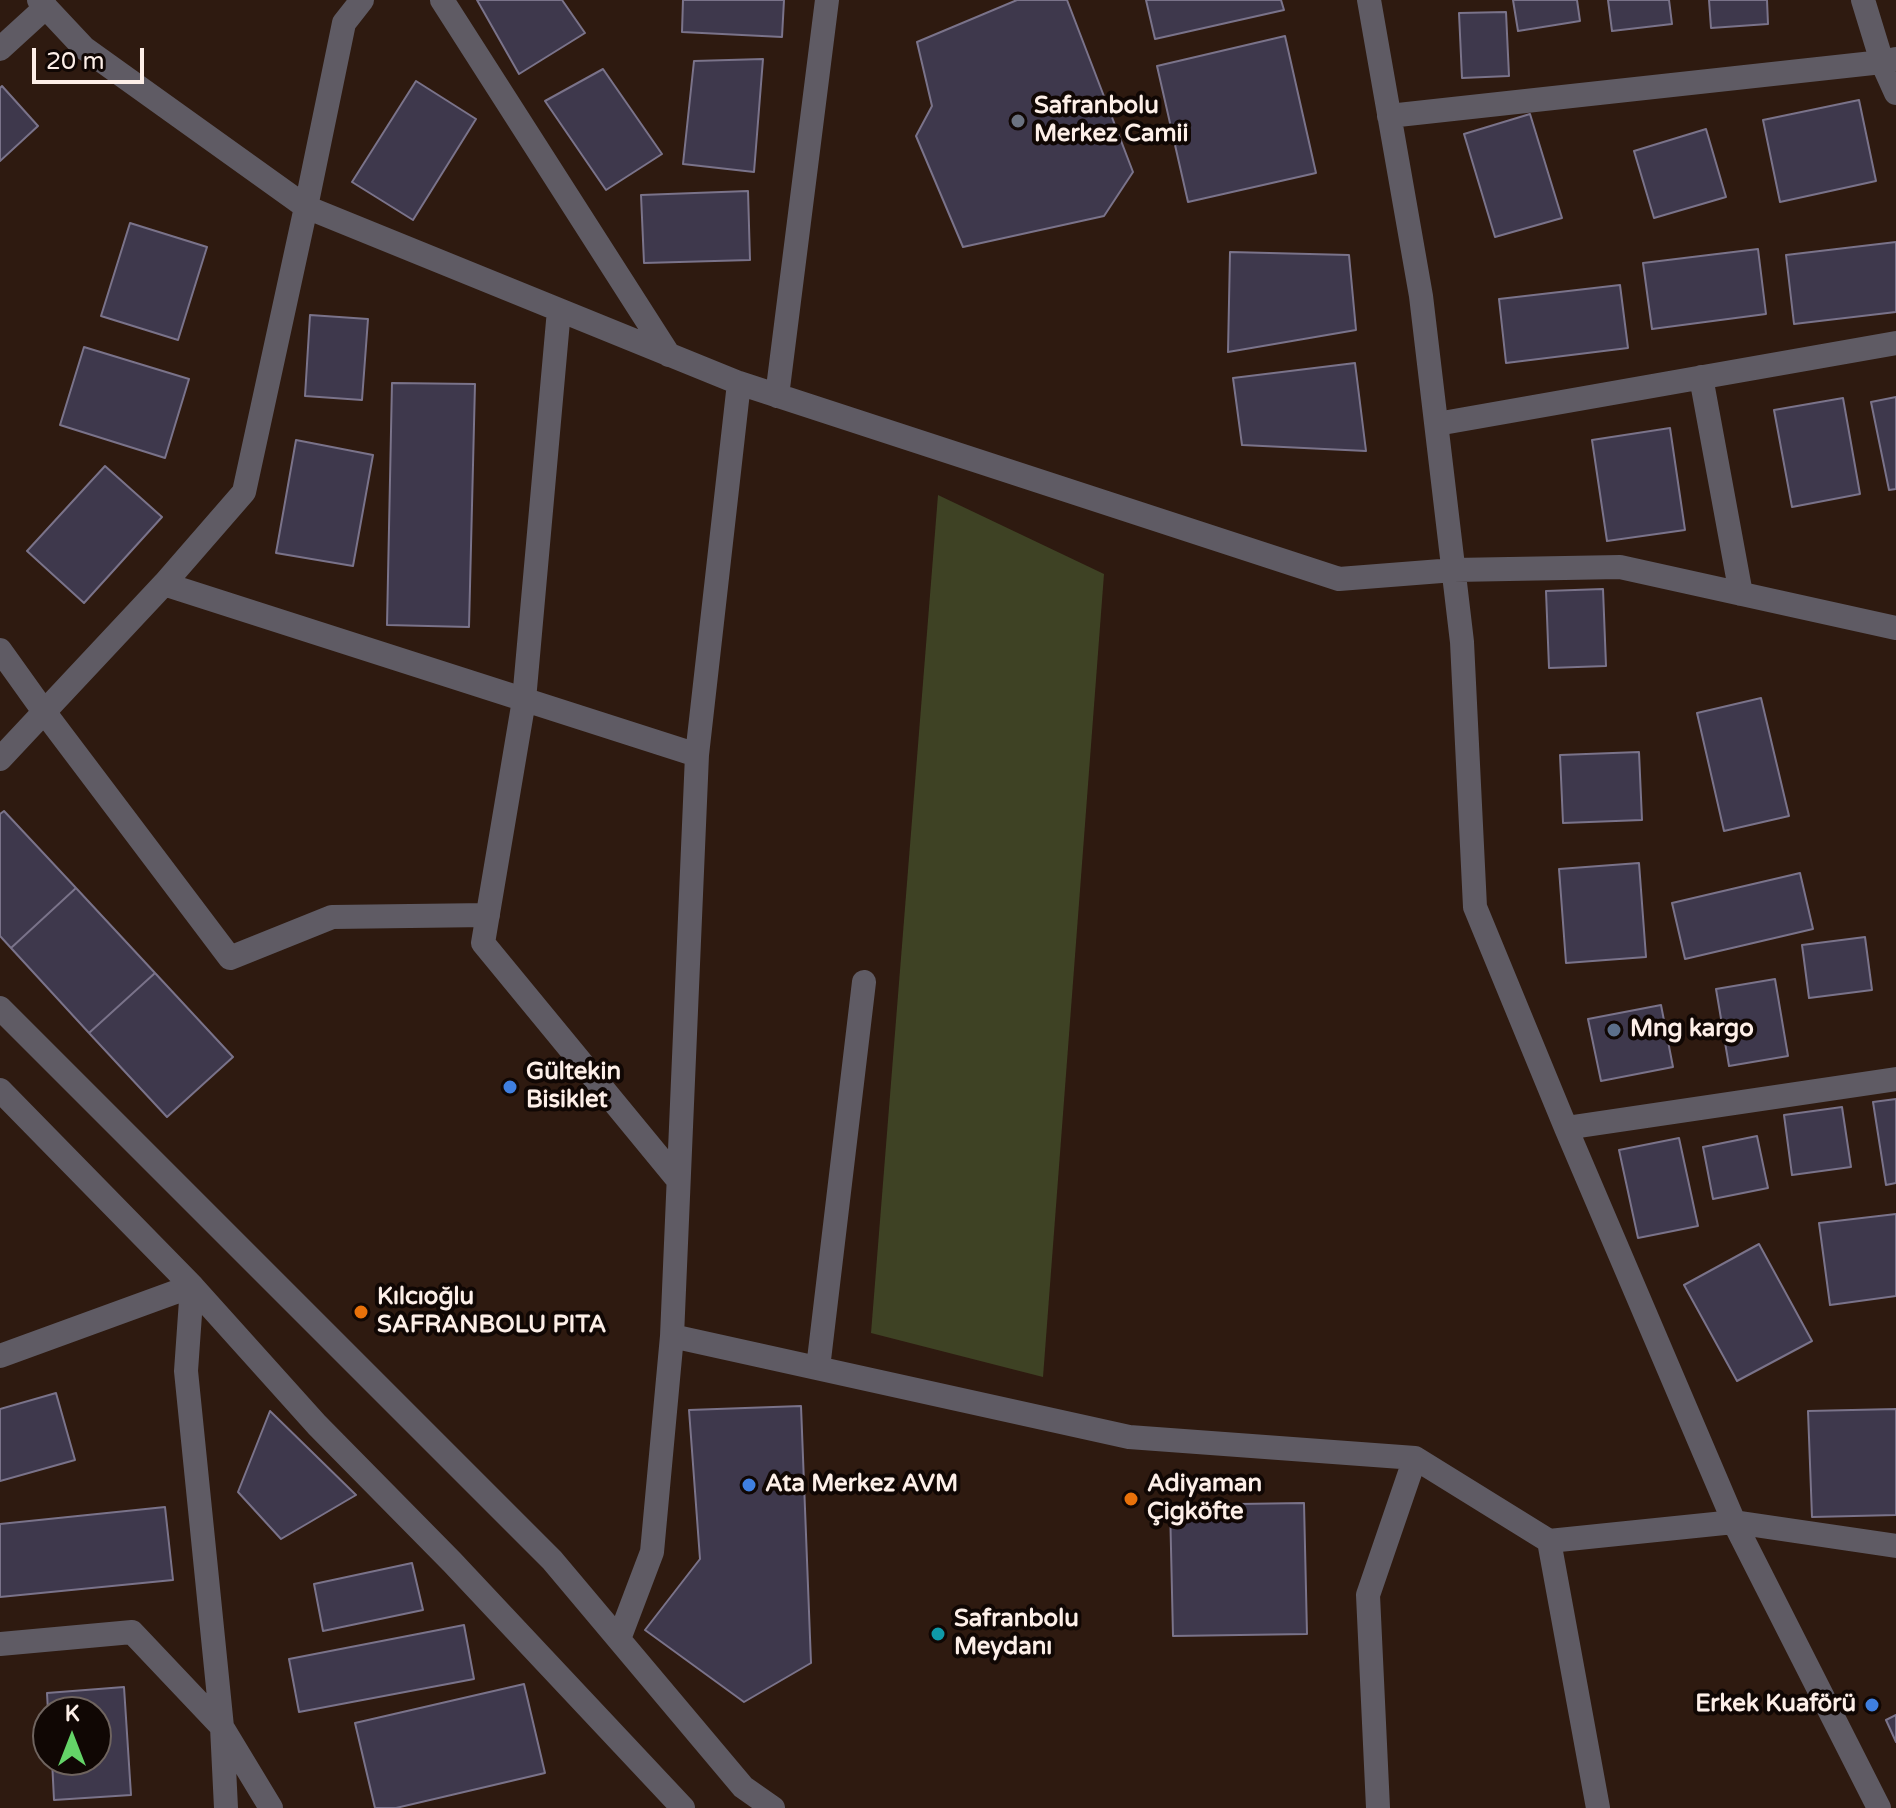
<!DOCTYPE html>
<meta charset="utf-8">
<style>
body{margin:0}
#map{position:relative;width:1896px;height:1808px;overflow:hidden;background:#2e1a10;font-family:"Varela Round",sans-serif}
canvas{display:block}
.north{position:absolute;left:32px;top:1696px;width:80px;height:80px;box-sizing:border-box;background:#100704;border:2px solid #6f645f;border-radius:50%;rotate:0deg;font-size:22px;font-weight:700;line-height:32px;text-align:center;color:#fdefe8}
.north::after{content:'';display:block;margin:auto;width:28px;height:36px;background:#64d468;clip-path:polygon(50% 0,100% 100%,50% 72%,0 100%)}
.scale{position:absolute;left:32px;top:48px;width:112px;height:36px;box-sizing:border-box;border:4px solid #fdefe8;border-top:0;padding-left:10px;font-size:24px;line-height:28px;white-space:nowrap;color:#fdefe8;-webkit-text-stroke:6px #100704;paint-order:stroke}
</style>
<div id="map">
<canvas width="1896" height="1808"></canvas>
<div class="north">K</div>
<div class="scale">20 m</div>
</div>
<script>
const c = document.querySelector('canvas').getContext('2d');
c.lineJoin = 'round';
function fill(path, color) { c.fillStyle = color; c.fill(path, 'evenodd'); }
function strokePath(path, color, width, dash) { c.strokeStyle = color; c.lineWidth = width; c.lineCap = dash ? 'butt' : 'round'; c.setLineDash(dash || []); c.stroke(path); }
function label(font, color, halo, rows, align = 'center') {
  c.font = font + ' "Varela Round",sans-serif'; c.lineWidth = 8; c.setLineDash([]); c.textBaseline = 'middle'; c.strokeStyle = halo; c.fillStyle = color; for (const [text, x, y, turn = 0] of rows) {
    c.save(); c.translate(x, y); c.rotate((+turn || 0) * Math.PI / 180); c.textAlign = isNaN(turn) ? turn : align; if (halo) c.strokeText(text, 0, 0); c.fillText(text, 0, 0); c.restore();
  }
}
const green = new Path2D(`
 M 938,495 L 1104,574 L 1043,1377 L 871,1333 Z`);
const building = new Path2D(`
 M 477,0 L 562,0 L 585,33 L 519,74 Z
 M 683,0 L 784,0 L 782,37 L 682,32 Z
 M 1017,0 L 1067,0 L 1133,172 L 1104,216 L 963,247 L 916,136 L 932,106 L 917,42 Z
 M 1146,0 L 1281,0 L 1284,10 L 1155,39 Z
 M 1513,0 L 1577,0 L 1580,21 L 1518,31 Z
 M 1608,0 L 1669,0 L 1672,24 L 1612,31 Z
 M 1709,0 L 1767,0 L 1768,24 L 1711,28 Z
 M 1506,12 L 1509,76 L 1462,78 L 1459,13 Z
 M 1285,36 L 1316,173 L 1188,202 L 1157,66 Z
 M 763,59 L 754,172 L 683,164 L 694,61 Z
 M 603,69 L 662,154 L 606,190 L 545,101 Z
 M 416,81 L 476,119 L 413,220 L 352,182 Z
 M 2,86 L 38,126 L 0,161 L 0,88 Z
 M 1859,100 L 1876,181 L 1780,202 L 1763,120 Z
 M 1530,114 L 1562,218 L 1495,237 L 1464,134 Z
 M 1706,129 L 1726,197 L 1654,218 L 1634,151 Z
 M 748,191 L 750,260 L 644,263 L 641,195 Z
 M 130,223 L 207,247 L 178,340 L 101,316 Z
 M 1896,242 L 1896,312 L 1794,324 L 1786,255 Z
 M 1758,249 L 1766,314 L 1652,329 L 1643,263 Z
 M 1230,252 L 1349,255 L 1356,330 L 1228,352 Z
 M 1620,285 L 1628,348 L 1506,363 L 1499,299 Z
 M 310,315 L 368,319 L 362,400 L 305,396 Z
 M 84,347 L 189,379 L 165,458 L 60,425 Z
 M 1355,363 L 1366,451 L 1242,445 L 1233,378 Z
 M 392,383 L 475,384 L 469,627 L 387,625 Z
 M 1896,397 L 1896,489 L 1889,490 L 1871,402 Z
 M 1843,398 L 1860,494 L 1792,507 L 1774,410 Z
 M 1670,428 L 1685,530 L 1607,541 L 1592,440 Z
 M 296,440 L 373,455 L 353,566 L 276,553 Z
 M 105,466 L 162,517 L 84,603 L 27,551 Z
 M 1603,589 L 1606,666 L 1549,668 L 1546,591 Z
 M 1761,698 L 1789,816 L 1724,831 L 1697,713 Z
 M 1639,752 L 1642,820 L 1563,823 L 1560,755 Z
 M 4,811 L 76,888 L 11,948 L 0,936 L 0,814 Z
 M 1639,863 L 1646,957 L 1566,963 L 1559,869 Z
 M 1800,873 L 1813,929 L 1685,959 L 1672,903 Z
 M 76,888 L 155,973 L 89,1033 L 11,948 Z
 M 1865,937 L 1872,990 L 1809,998 L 1802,945 Z
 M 155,973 L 233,1057 L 167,1117 L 89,1033 Z
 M 1775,979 L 1788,1056 L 1729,1066 L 1716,989 Z
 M 1661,1005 L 1673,1067 L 1601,1081 L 1588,1019 Z
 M 1896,1099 L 1896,1183 L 1886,1185 L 1873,1102 Z
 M 1842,1107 L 1851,1167 L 1792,1175 L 1784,1115 Z
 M 1757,1136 L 1768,1188 L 1713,1199 L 1703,1147 Z
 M 1679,1138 L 1698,1226 L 1638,1238 L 1619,1150 Z
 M 1896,1214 L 1896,1296 L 1830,1305 L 1819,1223 Z
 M 1759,1244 L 1812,1341 L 1737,1381 L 1684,1285 Z
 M 56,1393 L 75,1460 L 0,1481 L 0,1409 Z
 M 801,1406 L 811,1663 L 744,1702 L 645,1630 L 700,1559 L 689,1410 Z
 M 1896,1409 L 1896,1515 L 1812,1517 L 1808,1411 Z
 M 270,1411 L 356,1495 L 281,1539 L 238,1492 Z
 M 1304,1503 L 1307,1634 L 1173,1636 L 1170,1505 Z
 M 165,1507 L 173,1580 L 0,1597 L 0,1524 Z
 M 412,1563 L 423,1610 L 323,1631 L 314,1584 Z
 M 464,1625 L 474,1679 L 299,1712 L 289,1659 Z
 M 524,1684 L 545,1773 L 396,1808 L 375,1808 L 355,1723 Z
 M 124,1687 L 131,1795 L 54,1800 L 52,1760 L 96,1760 L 96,1712 L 48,1712 L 47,1693 Z
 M 1896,1715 L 1896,1742 L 1886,1720 Z`);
const minor = new Path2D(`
 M 39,0 L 84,48 L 306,207 L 739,383 L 1339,579 L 1454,570 L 1620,567 L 1896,628
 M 442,0 L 669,355
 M 1369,0 L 1421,296 L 1462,642 L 1475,907 L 1566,1128 L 1734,1522 L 1879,1808
 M 1863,0 L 1882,62 L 1896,93
 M 0,49 L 46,7
 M 1389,116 L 1882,62 L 1896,59
 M 559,310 L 524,700 L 483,943 L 678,1180
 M 1701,377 L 1741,594
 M 777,396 L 827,0
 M 1437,424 L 1896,343
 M 164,584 L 697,755
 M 0,650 L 45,713 L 230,958 L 332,917 L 488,915
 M 0,759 L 164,584 L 244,492 L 306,207 L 344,23 L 362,0
 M 0,1008 L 552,1560 L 743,1787 L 773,1808
 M 0,1090 L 192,1286 L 317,1425 L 452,1562 L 683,1808
 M 1566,1128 L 1896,1079
 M 672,1336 L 1129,1437 L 1415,1458 L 1549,1541 L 1598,1808
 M 0,1356 L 192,1286 L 186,1371 L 222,1727 L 226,1808
 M 818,1368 L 864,982
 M 1549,1541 L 1734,1522 L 1896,1546
 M 619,1639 L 652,1552 L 672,1336 L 697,755 L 739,383
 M 0,1644 L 132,1632 L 222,1727 L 271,1808
 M 1378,1808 L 1368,1595 L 1415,1458`);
const markers = [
 [1018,121,8,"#6b7280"],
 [1614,1030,8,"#5c6f8a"],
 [510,1087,8,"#3f7fe0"],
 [361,1312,8,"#e8710a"],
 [749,1485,8,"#3f7fe0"],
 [1131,1499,8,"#e8710a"],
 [938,1634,8,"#0f9aa8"],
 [1872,1705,8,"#3f7fe0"]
];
const poiNames = [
 ["Safranbolu",1034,107],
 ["Merkez Camii",1034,135],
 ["Mng kargo",1630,1030],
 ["Gültekin",526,1073],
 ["Bisiklet",526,1101],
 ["Kılcıoğlu",377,1298],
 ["SAFRANBOLU PITA",377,1326],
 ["Ata Merkez AVM",765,1485],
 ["Adiyaman",1147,1485],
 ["Çigköfte",1147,1513],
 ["Safranbolu",954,1620],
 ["Meydanı",954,1648],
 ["Erkek Kuaförü",1856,1705,"right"]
];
fill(green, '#3e4224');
fill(building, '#3e384c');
strokePath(building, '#7a738a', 2);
strokePath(minor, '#5f5b64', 24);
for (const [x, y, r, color] of markers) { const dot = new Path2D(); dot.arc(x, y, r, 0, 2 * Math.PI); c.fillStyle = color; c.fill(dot); strokePath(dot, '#100704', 3); }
label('bold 24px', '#fdefe8', '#100704', poiNames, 'left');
</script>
